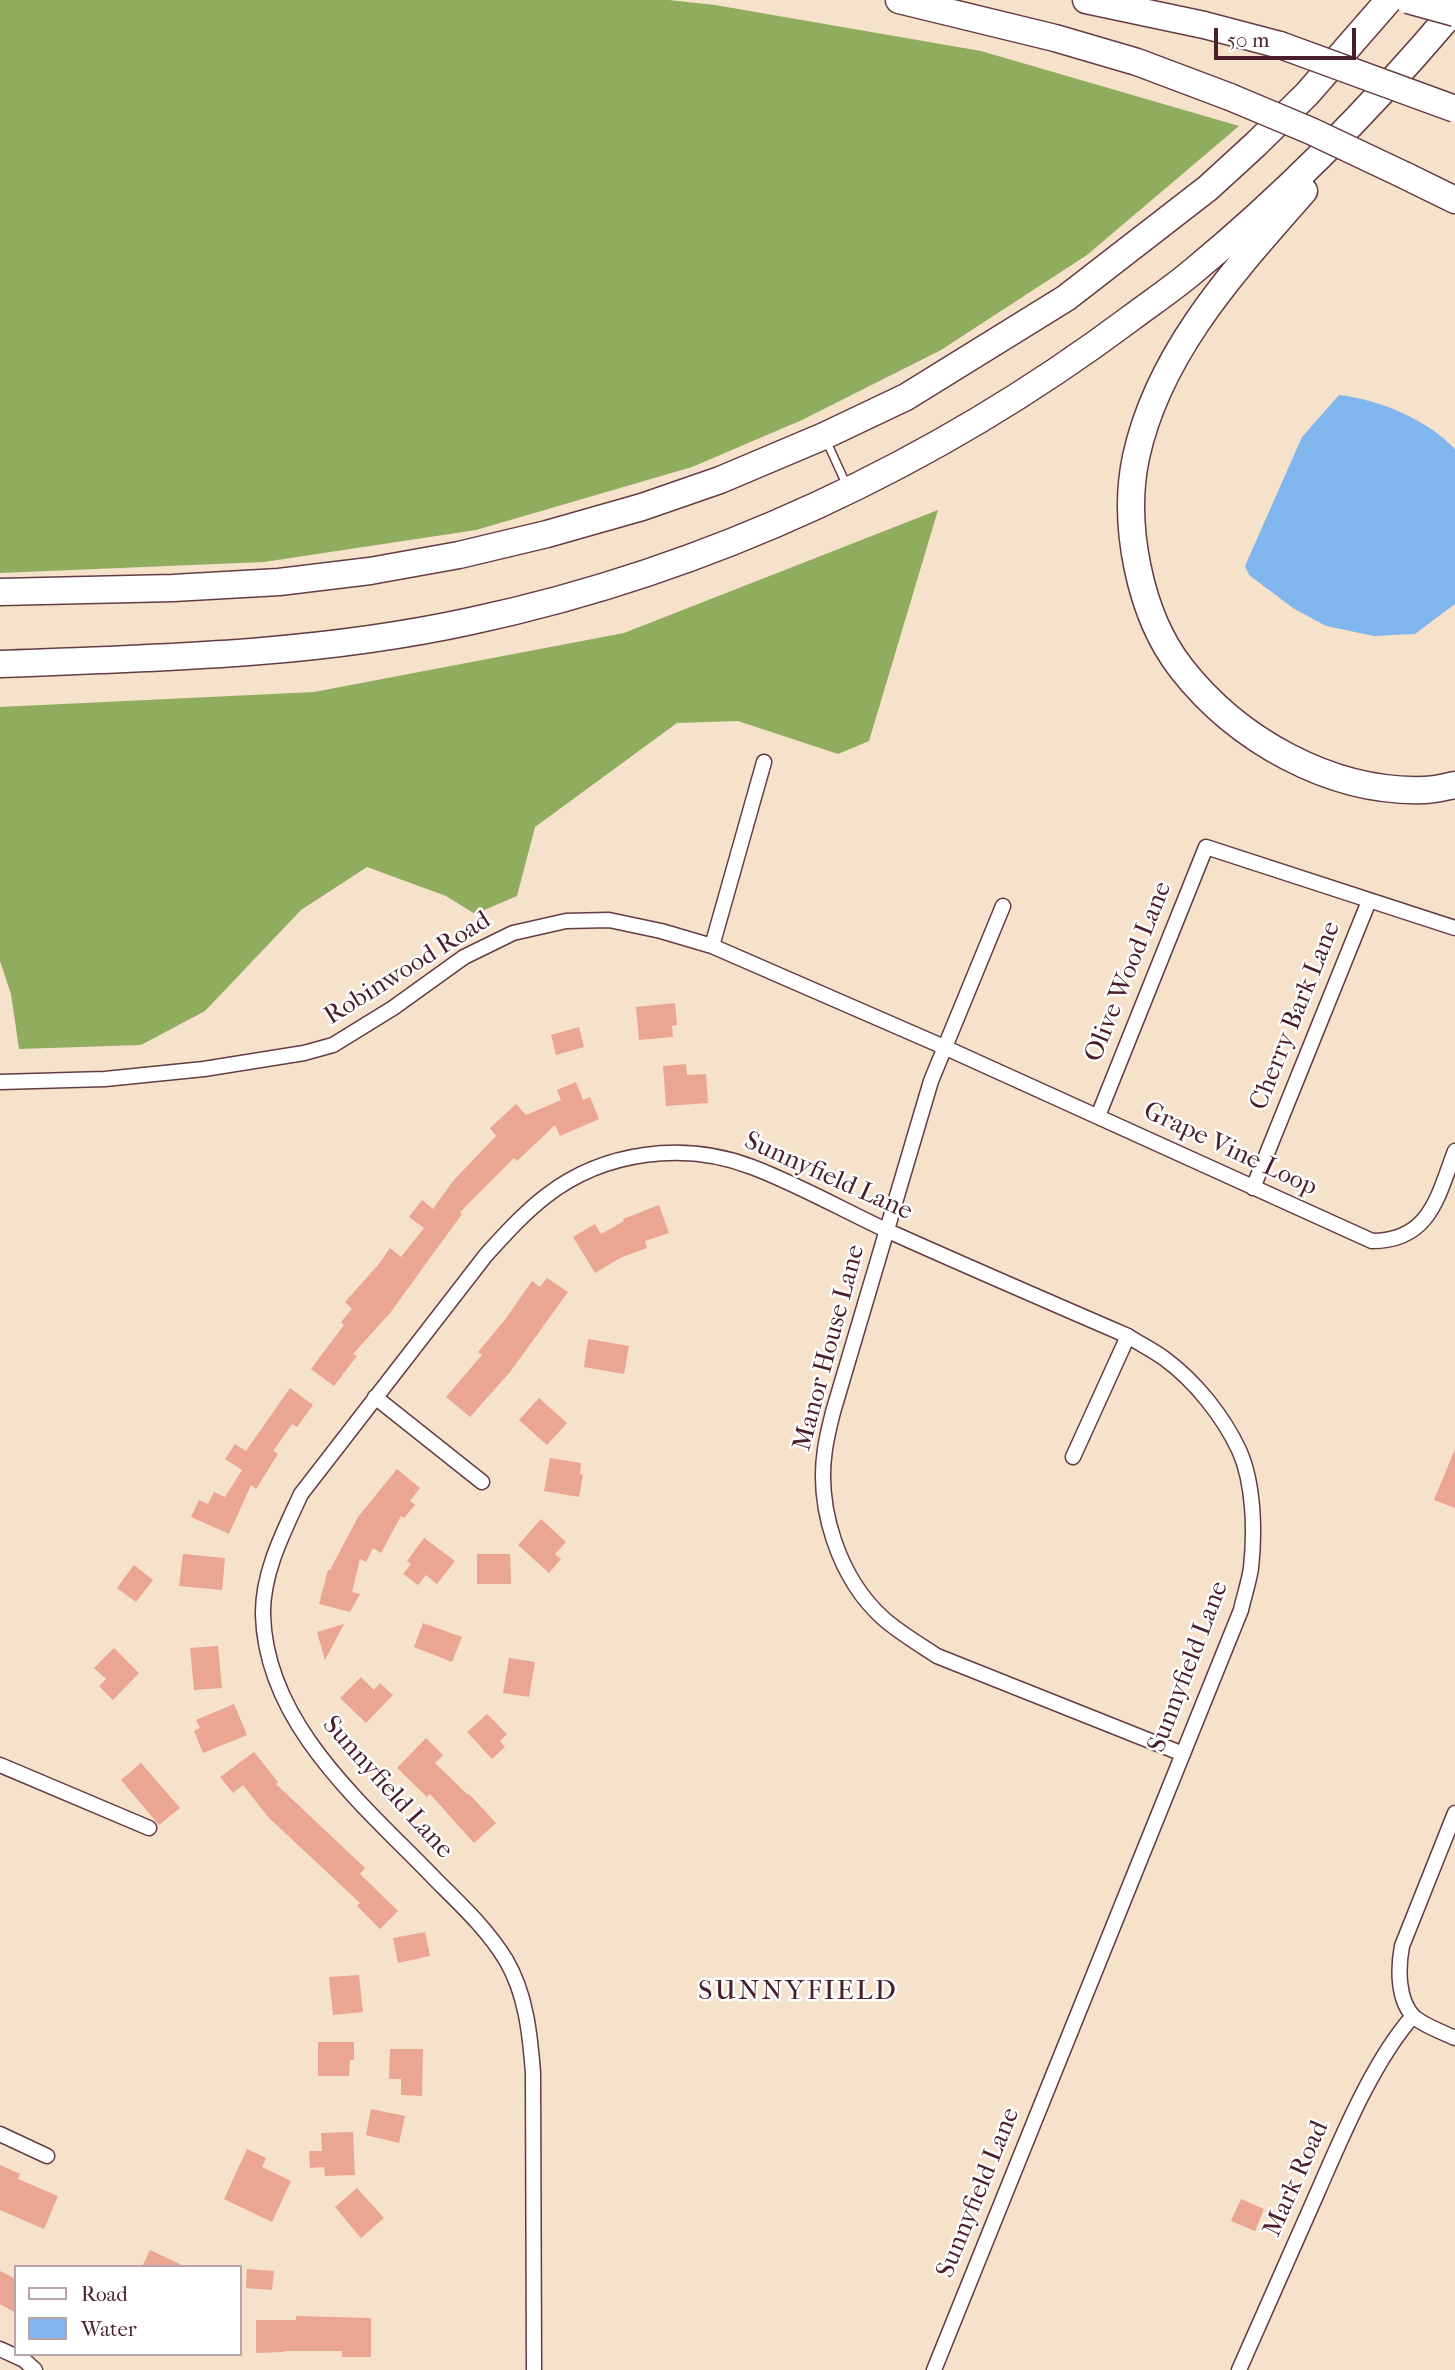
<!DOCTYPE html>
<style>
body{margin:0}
#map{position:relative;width:1455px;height:2370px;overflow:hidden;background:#f6e1ca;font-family:"IM FELL French Canon",serif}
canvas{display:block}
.legend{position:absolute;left:14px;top:2265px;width:228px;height:91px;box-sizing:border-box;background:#fff;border:2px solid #b7a5aa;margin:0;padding:9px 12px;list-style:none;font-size:21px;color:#4a1f2b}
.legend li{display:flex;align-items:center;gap:14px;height:35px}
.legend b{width:35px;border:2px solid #b7a5aa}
.scale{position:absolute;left:1214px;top:28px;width:142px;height:32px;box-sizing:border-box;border:4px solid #4a1f2b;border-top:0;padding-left:9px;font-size:21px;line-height:24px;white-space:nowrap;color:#4a1f2b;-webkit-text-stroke:5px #fff;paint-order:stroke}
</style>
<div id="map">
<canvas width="1455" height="2370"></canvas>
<ul class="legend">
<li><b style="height:9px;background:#fff"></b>Road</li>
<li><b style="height:19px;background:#80b5ee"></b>Water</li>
</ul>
<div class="scale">50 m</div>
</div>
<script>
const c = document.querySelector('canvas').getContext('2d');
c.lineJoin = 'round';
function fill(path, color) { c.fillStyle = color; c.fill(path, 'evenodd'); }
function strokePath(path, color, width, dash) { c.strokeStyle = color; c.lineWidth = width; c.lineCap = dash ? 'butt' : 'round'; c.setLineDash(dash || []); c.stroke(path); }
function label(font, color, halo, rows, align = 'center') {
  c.font = font + ' "IM FELL French Canon",serif'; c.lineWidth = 5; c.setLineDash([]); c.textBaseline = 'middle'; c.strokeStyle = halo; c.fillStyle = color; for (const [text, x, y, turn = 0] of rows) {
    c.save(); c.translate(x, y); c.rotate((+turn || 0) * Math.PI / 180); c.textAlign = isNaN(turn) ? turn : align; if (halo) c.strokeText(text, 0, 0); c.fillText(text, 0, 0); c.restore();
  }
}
const forest = new Path2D(`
 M 0,0 L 669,0 L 715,5 L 981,51 L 1239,126 L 1087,255 L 941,350 L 802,420 L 692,467 L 476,530 L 264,562 L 0,573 Z
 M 938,510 L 869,741 L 838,754 L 738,721 L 677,723 L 535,827 L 517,896 L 475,914 L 446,896 L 367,867 L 301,910 L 205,1011 L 141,1045 L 19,1049 L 11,994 L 0,961 L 0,707 L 314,692 L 624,633 Z`);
const water = new Path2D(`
 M 1339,395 C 1380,400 1426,419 1455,449 L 1455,604 L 1415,634 L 1374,636 L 1326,626 L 1293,608 L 1249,575 L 1245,566 L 1302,437 Z`);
const building = new Path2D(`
 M 675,1003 L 677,1025 L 672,1026 L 673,1037 L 639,1040 L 636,1007 Z
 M 579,1027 L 584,1047 L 556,1055 L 551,1035 Z
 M 686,1064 L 687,1075 L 706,1074 L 708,1103 L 666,1106 L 663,1066 Z
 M 576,1082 L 583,1100 L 590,1097 L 599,1119 L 560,1136 L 555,1125 L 517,1161 L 514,1158 L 460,1212 L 462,1214 L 390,1313 L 353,1354 L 357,1356 L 334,1386 L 311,1369 L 344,1325 L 341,1322 L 352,1309 L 345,1302 L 378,1265 L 390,1248 L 401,1257 L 424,1228 L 409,1217 L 422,1200 L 433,1209 L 453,1181 L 496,1136 L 490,1128 L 516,1104 L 526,1115 L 561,1100 L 557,1090 Z
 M 659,1205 L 669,1233 L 645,1241 L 647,1248 L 622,1257 L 595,1273 L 573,1237 L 595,1224 L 601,1234 L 624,1221 L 623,1219 Z
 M 547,1278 L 568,1292 L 510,1372 L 470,1417 L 446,1397 L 482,1355 L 478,1352 L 504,1321 L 532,1281 L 540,1287 Z
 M 588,1339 L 629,1346 L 624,1374 L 584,1367 Z
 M 290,1388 L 313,1405 L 297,1427 L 292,1424 L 273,1451 L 278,1454 L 256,1489 L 251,1485 L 229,1534 L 191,1517 L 199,1500 L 208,1504 L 214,1492 L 225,1497 L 242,1470 L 225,1459 L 235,1444 L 246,1451 Z
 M 539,1398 L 567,1423 L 547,1445 L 519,1420 Z
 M 1455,1449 L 1455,1508 L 1434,1500 Z
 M 550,1458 L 581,1463 L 580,1474 L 583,1475 L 579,1497 L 544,1491 Z
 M 397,1469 L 420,1488 L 410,1501 L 415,1505 L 404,1518 L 401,1516 L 381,1553 L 373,1548 L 366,1562 L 360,1559 L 352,1592 L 360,1594 L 350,1612 L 319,1604 L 328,1570 L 330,1570 L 358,1517 Z
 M 541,1519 L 566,1542 L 555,1554 L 561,1559 L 549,1573 L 518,1545 Z
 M 424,1538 L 455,1561 L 437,1584 L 426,1575 L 418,1585 L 403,1574 L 411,1564 L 407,1561 Z
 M 183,1554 L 225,1558 L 222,1590 L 179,1586 Z
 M 477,1554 L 510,1554 L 511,1584 L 477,1584 Z
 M 134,1565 L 153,1580 L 136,1602 L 117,1588 Z
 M 423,1623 L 462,1637 L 452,1662 L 414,1647 Z
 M 344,1624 L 325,1660 L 317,1632 Z
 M 218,1646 L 222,1688 L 194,1690 L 190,1648 Z
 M 114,1648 L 139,1673 L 113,1700 L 99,1686 L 106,1679 L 94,1668 Z
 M 509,1658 L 535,1662 L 529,1697 L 503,1693 Z
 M 361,1677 L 374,1690 L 380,1683 L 393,1695 L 366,1723 L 340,1698 Z
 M 234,1704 L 247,1735 L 203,1753 L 194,1731 L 200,1728 L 196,1720 Z
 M 487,1714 L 507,1734 L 500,1741 L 505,1747 L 492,1759 L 467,1732 Z
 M 426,1738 L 443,1755 L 435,1763 L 468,1795 L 469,1794 L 496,1823 L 474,1843 L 430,1794 L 427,1797 L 397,1768 Z
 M 254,1752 L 278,1782 L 276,1784 L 365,1868 L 360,1874 L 398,1911 L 380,1929 L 357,1906 L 360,1903 L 268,1817 L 243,1785 L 233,1793 L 220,1777 Z
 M 141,1763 L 180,1808 L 159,1825 L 121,1780 Z
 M 425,1932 L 430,1956 L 398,1963 L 393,1938 Z
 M 359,1975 L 363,2012 L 333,2015 L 329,1977 Z
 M 318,2042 L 354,2042 L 354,2060 L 350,2060 L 349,2076 L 318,2076 Z
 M 390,2049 L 423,2049 L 422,2096 L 401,2095 L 401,2079 L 389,2079 Z
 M 371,2109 L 405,2116 L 399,2143 L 366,2135 Z
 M 353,2132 L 355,2175 L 325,2176 L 324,2167 L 310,2168 L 309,2151 L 322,2151 L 321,2133 Z
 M 247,2149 L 266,2158 L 262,2167 L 291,2181 L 272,2222 L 224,2199 Z
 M 0,2165 L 20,2174 L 18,2179 L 58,2196 L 44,2229 L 0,2210 Z
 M 357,2188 L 384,2218 L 361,2238 L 335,2207 Z
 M 1241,2199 L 1264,2209 L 1255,2231 L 1231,2221 Z
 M 150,2250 L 186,2267 L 142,2267 Z
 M 247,2269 L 274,2271 L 272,2290 L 246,2288 Z
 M 0,2271 L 16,2279 L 16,2313 L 0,2304 Z
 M 296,2316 L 371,2318 L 371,2357 L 342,2357 L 342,2351 L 284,2351 L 284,2352 L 256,2353 L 256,2320 L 296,2320 Z`);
const service = new Path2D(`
 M 826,440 L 847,486`);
const minor = new Path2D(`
 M 1003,906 L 931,1081 L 833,1412 C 830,1424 827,1436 825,1449 C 816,1508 839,1579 884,1619 C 900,1633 919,1644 937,1656 L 1183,1754
 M 712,946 L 764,762
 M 0,1082 L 105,1079 L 204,1069 L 304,1053 L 333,1045 L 393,1008 L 464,957 L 513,933 L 566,921 L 609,920 L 661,931 L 712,946 L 944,1047 L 1372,1241 C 1430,1241 1438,1196 1455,1151
 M 1098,1116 L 1206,847 L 1455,928
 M 1253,1188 L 1369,901
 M 375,1397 L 482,1482
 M 1073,1457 L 1128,1336
 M 0,1765 L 149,1828
 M 1455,1813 L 1402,1946 C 1398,1967 1397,2000 1414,2017 C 1425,2026 1442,2032 1455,2038
 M 0,2134 L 47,2156
 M 0,2349 L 24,2360 L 35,2370
 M 534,2370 L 533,2073 C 530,2034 526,1994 506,1960 C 487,1929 461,1905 436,1880 C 365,1806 266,1726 263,1615 C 262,1573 284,1531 301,1494 L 486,1255 C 505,1234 524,1213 546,1196 C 604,1151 684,1141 752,1167 C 797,1184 841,1209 886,1230 C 966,1266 1047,1301 1128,1336 C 1140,1344 1153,1350 1165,1359 C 1195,1381 1223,1416 1239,1450 C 1254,1483 1255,1532 1251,1568 C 1249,1582 1244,1596 1241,1610 L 934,2370
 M 1239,2370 C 1266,2310 1292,2249 1319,2189 C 1343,2134 1374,2060 1413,2016`);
const motorway = new Path2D(`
 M 899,0 L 1055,38 L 1137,62 L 1230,97
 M 1086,0 L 1204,25 L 1280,45
 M 1404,175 L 1455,200
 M 1304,191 C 1235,270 1159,351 1136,457 C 1122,523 1139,614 1181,668 C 1237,740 1331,793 1424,790 C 1434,790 1445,787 1455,785
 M 0,592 L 173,588 L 279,582 L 370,571 L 459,555 L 547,534 L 642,507 L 720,480 L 824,436 L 906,397 L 1066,298 L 1208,188 L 1256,144 L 1307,94 L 1389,0
 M 0,664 C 158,658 316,655 471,621 C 710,570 936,464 1131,318 C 1151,303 1172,289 1191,273 C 1287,194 1375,104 1455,9`);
const motorwayBridge = new Path2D(`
 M 1408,0 L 1455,13
 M 1280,45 L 1455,109
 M 1230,97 L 1311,131 L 1404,175`);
const streetNames = [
 ["Robinwood Road",408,969,-32],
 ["Olive Wood Lane",1129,972,-68],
 ["Cherry Bark Lane",1296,1016,-68],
 ["Grape Vine Loop",1230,1150,25],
 ["Sunnyfield Lane",828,1177,24],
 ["Manor House Lane",830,1348,-75],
 ["Sunnyfield Lane",1189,1667,-69],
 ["Sunnyfield Lane",387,1788,48],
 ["Mark Road",1297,2179,-66],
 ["Sunnyfield Lane",979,2193,-68]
];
const neighbourhoodNames = [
 ["SUNNYFIELD",798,1992]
];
fill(forest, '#90ac5f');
fill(water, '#80b5ee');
fill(building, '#eba593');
strokePath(service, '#643c43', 10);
strokePath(minor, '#643c43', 17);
strokePath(motorway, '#643c43', 29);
strokePath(service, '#fff', 7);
strokePath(minor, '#fff', 14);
strokePath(motorway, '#fff', 26);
strokePath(motorwayBridge, '#643c43', 29, []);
strokePath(motorwayBridge, '#fff', 26);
label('26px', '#4a1f2b', '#fff', streetNames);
c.letterSpacing = '2px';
label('28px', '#4a1f2b', '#fff', neighbourhoodNames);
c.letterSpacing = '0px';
</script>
